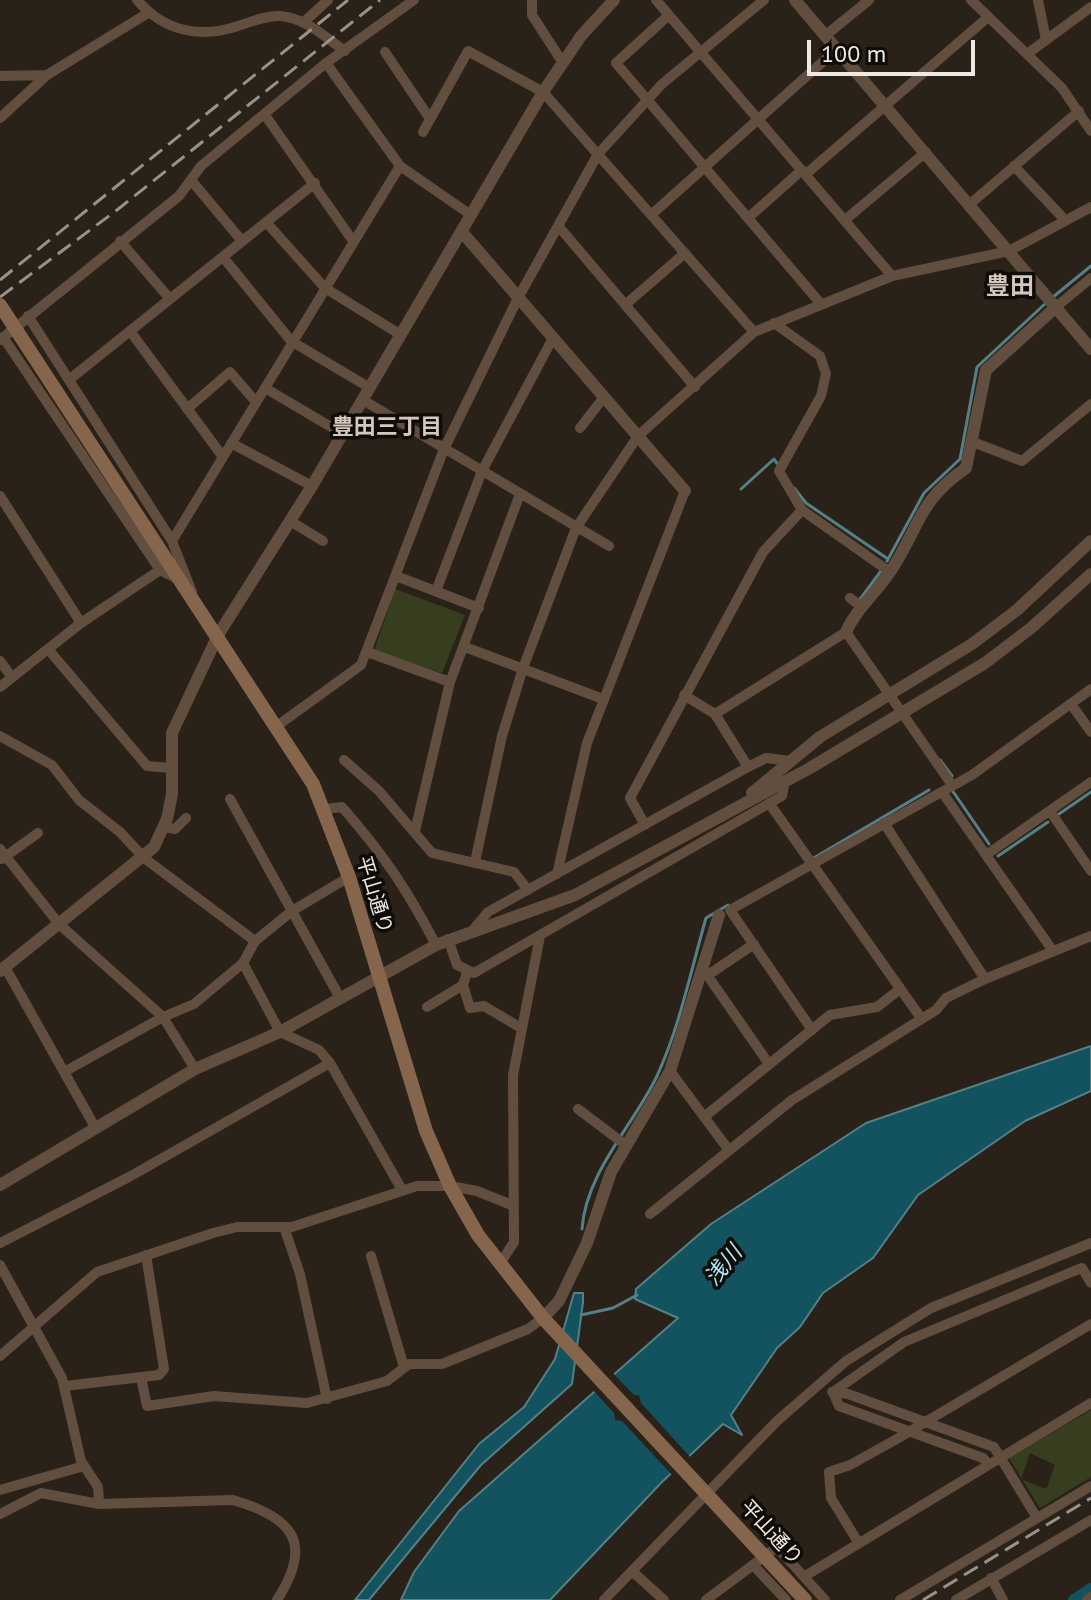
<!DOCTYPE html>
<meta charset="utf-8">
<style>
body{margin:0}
#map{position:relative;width:1091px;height:1600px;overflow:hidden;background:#2a2119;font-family:"PT Sans",sans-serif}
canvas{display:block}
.scale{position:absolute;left:807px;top:40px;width:168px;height:36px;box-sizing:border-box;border:4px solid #eee9e3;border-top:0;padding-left:10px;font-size:24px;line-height:28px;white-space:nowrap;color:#eee9e3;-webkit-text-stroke:6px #0f0c08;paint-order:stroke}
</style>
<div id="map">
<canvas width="1091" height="1600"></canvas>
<div class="scale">100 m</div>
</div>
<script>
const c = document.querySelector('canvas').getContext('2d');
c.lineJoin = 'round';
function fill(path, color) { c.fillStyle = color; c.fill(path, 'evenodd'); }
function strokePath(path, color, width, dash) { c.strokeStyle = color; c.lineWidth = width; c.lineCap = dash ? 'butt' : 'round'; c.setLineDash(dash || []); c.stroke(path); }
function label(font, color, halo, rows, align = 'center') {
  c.font = font + ' "PT Sans","Noto Sans JP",sans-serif'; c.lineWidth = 7; c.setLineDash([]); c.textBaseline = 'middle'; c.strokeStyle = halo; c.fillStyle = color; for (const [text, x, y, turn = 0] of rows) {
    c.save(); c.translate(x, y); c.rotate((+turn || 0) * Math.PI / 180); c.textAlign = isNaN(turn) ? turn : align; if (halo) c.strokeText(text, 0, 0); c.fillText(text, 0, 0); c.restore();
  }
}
const green = new Path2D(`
 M 395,589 L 465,615 L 442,673 L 374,651 Z
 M 1091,1410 L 1091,1477 L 1040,1508 L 1009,1458 ZM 1030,1453 L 1055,1465 L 1046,1489 L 1021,1479 Z`);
const water = new Path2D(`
 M 1091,1046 L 1091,1091 L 1025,1121 L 918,1195 L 873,1258 L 823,1293 L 800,1327 L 777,1348 L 731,1415 L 742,1435 L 723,1424 L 661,1483 L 550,1600 L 401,1600 L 414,1572 L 459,1511 L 678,1318 L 635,1299 L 636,1289 L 711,1224 L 866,1123 Z
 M 574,1293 L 583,1293 L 583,1302 L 572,1384 L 481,1465 L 369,1600 L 355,1600 L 479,1444 L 524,1407 L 555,1359 Z`);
const pier = new Path2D(`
 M 610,1370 L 634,1395 L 639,1395 L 641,1403 L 692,1459 L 673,1476 L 622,1421 L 615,1420 L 614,1413 L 590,1387 Z`);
const stream = new Path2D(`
 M 1053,297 L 1091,266
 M 794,488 L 806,503 L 888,559
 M 741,489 L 774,459 L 778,465
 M 887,561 L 924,493 L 960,459 L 977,367 L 1047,302
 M 858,602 L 881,571
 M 940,760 L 952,776
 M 952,790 L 989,844
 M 1059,814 L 1091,792
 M 998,856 L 1048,822
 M 812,859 L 929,790
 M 582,1229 C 586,1172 633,1126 657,1076 C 680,1026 691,970 706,918 L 728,905
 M 581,1315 L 613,1308 L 637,1295`);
const canal = new Path2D(`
 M 1074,1600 L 1091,1589`);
const minor = new Path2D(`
 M 137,0 C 164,31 199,39 238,26 C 251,22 266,15 280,16 C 306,18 325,37 345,51
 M 532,0 L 532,15 L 563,63
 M 656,0 L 892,276
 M 971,0 L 1062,88 L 1091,131
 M 1038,0 L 1046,40
 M 669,15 L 616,63 L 821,304
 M 304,22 L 328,0
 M 826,35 L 869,0
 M 385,52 L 430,119
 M 1027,54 L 1091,7
 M 326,63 L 400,166 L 471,215
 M 0,76 L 47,75
 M 265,115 L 353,241
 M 0,118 L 47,75 L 148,13
 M 423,132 L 468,51 L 543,92 L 754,332
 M 1014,166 L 1065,220
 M 806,174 L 987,18
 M 191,180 L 242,241
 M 970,204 L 1079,111
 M 651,215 L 837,49
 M 748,218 L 802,170
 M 845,220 L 926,152
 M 266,222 L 325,288 L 401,335
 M 560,228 L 695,387
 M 120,241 L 170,299
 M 223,257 L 291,341 L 370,388
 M 625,305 L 685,253
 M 1056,307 L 1091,278
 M 28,316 L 172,541 L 192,592
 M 774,323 L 820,356 L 826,374 L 821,396 L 779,471 L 802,510 L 890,572
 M 130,331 L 223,457
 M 3,337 L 160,570 L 176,578
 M 0,340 L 179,196 L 201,166 L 326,63 L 414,0
 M 70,379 L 315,183
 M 265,388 L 343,434
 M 363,400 L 609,546
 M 187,409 L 230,372 L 256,402
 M 580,428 L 604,397
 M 973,442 L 1022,461 L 1091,404
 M 231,443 L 312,486
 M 0,496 L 81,623 L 48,649 L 147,766 L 171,768
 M 290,521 L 323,541
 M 172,541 L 400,166
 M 396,576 L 479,608
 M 436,591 L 482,471 L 553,338
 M 850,598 L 862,607
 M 81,623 L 160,570
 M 465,647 L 603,699
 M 367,652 L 450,682
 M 0,661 L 11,676
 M 0,687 L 48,649
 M 684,695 L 715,714 L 846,632 L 952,785
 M 1071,704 L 1091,732
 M 715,714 L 748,767
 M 277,726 L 361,665 L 444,449 L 518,298 L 598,154 L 662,84 L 764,0
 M 0,736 L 52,765 L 79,800 L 120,832 L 144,858 L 255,941
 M 344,760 L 379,791 L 432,853 L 514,872 L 528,890
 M 942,792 L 1053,951
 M 230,799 L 340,998
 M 769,803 L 921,1018
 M 324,809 L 342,807 C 383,854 407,889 436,945
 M 1050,811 L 1091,871
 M 884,823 L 985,979 L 1091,936
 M 645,825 L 630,798 L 763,552 L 802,510
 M 164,827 L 175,829 L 186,818
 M 415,831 L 450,682 L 520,494
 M 0,849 L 59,924 L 163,1017 L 195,1069
 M 986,855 L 1091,782
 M 2,859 L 38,833
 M 475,862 L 502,736 L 523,668 L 576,528 L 638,436 L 754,332 L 892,276 L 1009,251 L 1091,207
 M 557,874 L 587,743 L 685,491
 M 473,930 L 488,912 L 748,767 L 766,758 L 791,761
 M 448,939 L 457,965 L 474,973 L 782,796 L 785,781
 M 243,963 L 280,1032 L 319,1050 L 330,1063 L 402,1190
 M 5,967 L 95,1127
 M 703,969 L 769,1064
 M 467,972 L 463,985 L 470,1008 L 484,1006 L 521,1028
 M 708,975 L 754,944
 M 427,1007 L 463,985
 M 812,1030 L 730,910 L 972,775 L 1091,689
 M 670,1071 L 728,1149
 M 64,1072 L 163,1017 L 194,1004 L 243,963 L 255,941 L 292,911 L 349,877
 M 578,1109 L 627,1146
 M 704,1117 L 830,1015 L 877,1007 L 900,989
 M 650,1214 L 792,1100 L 936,1010 L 946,998 L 985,979
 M 284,1227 L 300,1274 L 327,1399
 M 0,1243 L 129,1177 L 330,1063
 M 371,1256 L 404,1367
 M 0,1265 L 62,1378 L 81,1461 L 98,1487 L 99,1504
 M 499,1265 L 514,1242 L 513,1075 L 540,936
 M 0,1356 L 97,1272 L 213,1233 L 237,1227 L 292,1227 L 417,1186 L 450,1186 L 477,1191 L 514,1206
 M 141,1377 L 147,1406 L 214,1396 L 307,1403 L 387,1381 L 409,1364 L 442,1364 L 528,1329 L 543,1318
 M 65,1386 L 159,1375 L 164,1369 L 146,1255
 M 832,1392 L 848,1394 L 994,1447 L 1037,1518
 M 833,1392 L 904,1342 L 1074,1271 L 1082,1268 L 1091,1283
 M 833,1392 L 839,1406 L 983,1458 L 988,1464
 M 0,1490 L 84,1466
 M 0,1514 L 41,1493 L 99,1504 L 233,1500 C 295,1518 313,1544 277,1600
 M 858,1542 L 831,1498 L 829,1472 L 850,1465 L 895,1440 L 1091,1324
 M 754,1566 L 786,1600
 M 633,1572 L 664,1600
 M 805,1576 L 1091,1403
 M 991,1578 L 1003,1600
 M 604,1600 L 777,1421 L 846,1361 L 931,1308 L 1091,1243
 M 706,1600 L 777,1547 L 825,1600
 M 900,1600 L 1091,1486
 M 956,1600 L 1091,1520
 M 1087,1600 L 1091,1597`);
const tertiary = new Path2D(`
 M 795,0 L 1091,349
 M 462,232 L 685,491
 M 846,632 C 856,609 876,593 890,572 C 920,527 917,502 966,468 L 986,370 L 1056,307
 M 752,793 L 820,737 L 972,644 L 1017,610 L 1091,541
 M 0,971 L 154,847 L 167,819 L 172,794 L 172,733 L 218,635 L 312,486 L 543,92 L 581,36 L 614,0
 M 0,1185 L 195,1069 L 280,1032 L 436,945 L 575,895 L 810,768 L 985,663 L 1031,628 L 1091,574
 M 543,1318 L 559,1301 L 587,1243 L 611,1172 L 670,1071 L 719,915`);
const secondary = new Path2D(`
 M 0,305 L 313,784 L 349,877 L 426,1131 L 450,1186 L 478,1235 L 543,1318 L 805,1600`);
const rail = new Path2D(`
 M 0,280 L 348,0
 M 0,297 L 117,210 L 380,0
 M 923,1600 L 1091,1498`);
const streetNames = [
 ["平山通り",374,895,73],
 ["平山通り",771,1533,47]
];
const neighbourhoodNames = [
 ["豊田三丁目",387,428]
];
const waterNames = [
 ["浅川",724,1266,-51]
];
const quarterNames = [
 ["豊田",1010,287]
];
fill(green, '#363e1f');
fill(water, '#13535f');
strokePath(water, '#558087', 2);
fill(pier, '#2a2119');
strokePath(stream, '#558087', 3);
strokePath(canal, '#13535f', 12);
strokePath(minor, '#624e3e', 10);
strokePath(tertiary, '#624e3e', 12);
strokePath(secondary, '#85654c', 14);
strokePath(rail, '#99928c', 3, [16, 8]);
label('20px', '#eee9e3', '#0f0c08', streetNames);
label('bold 22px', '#d4c8be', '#0f0c08', neighbourhoodNames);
label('italic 22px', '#a9e8f6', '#0f0c08', waterNames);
label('bold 24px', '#d4c8be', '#0f0c08', quarterNames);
</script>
